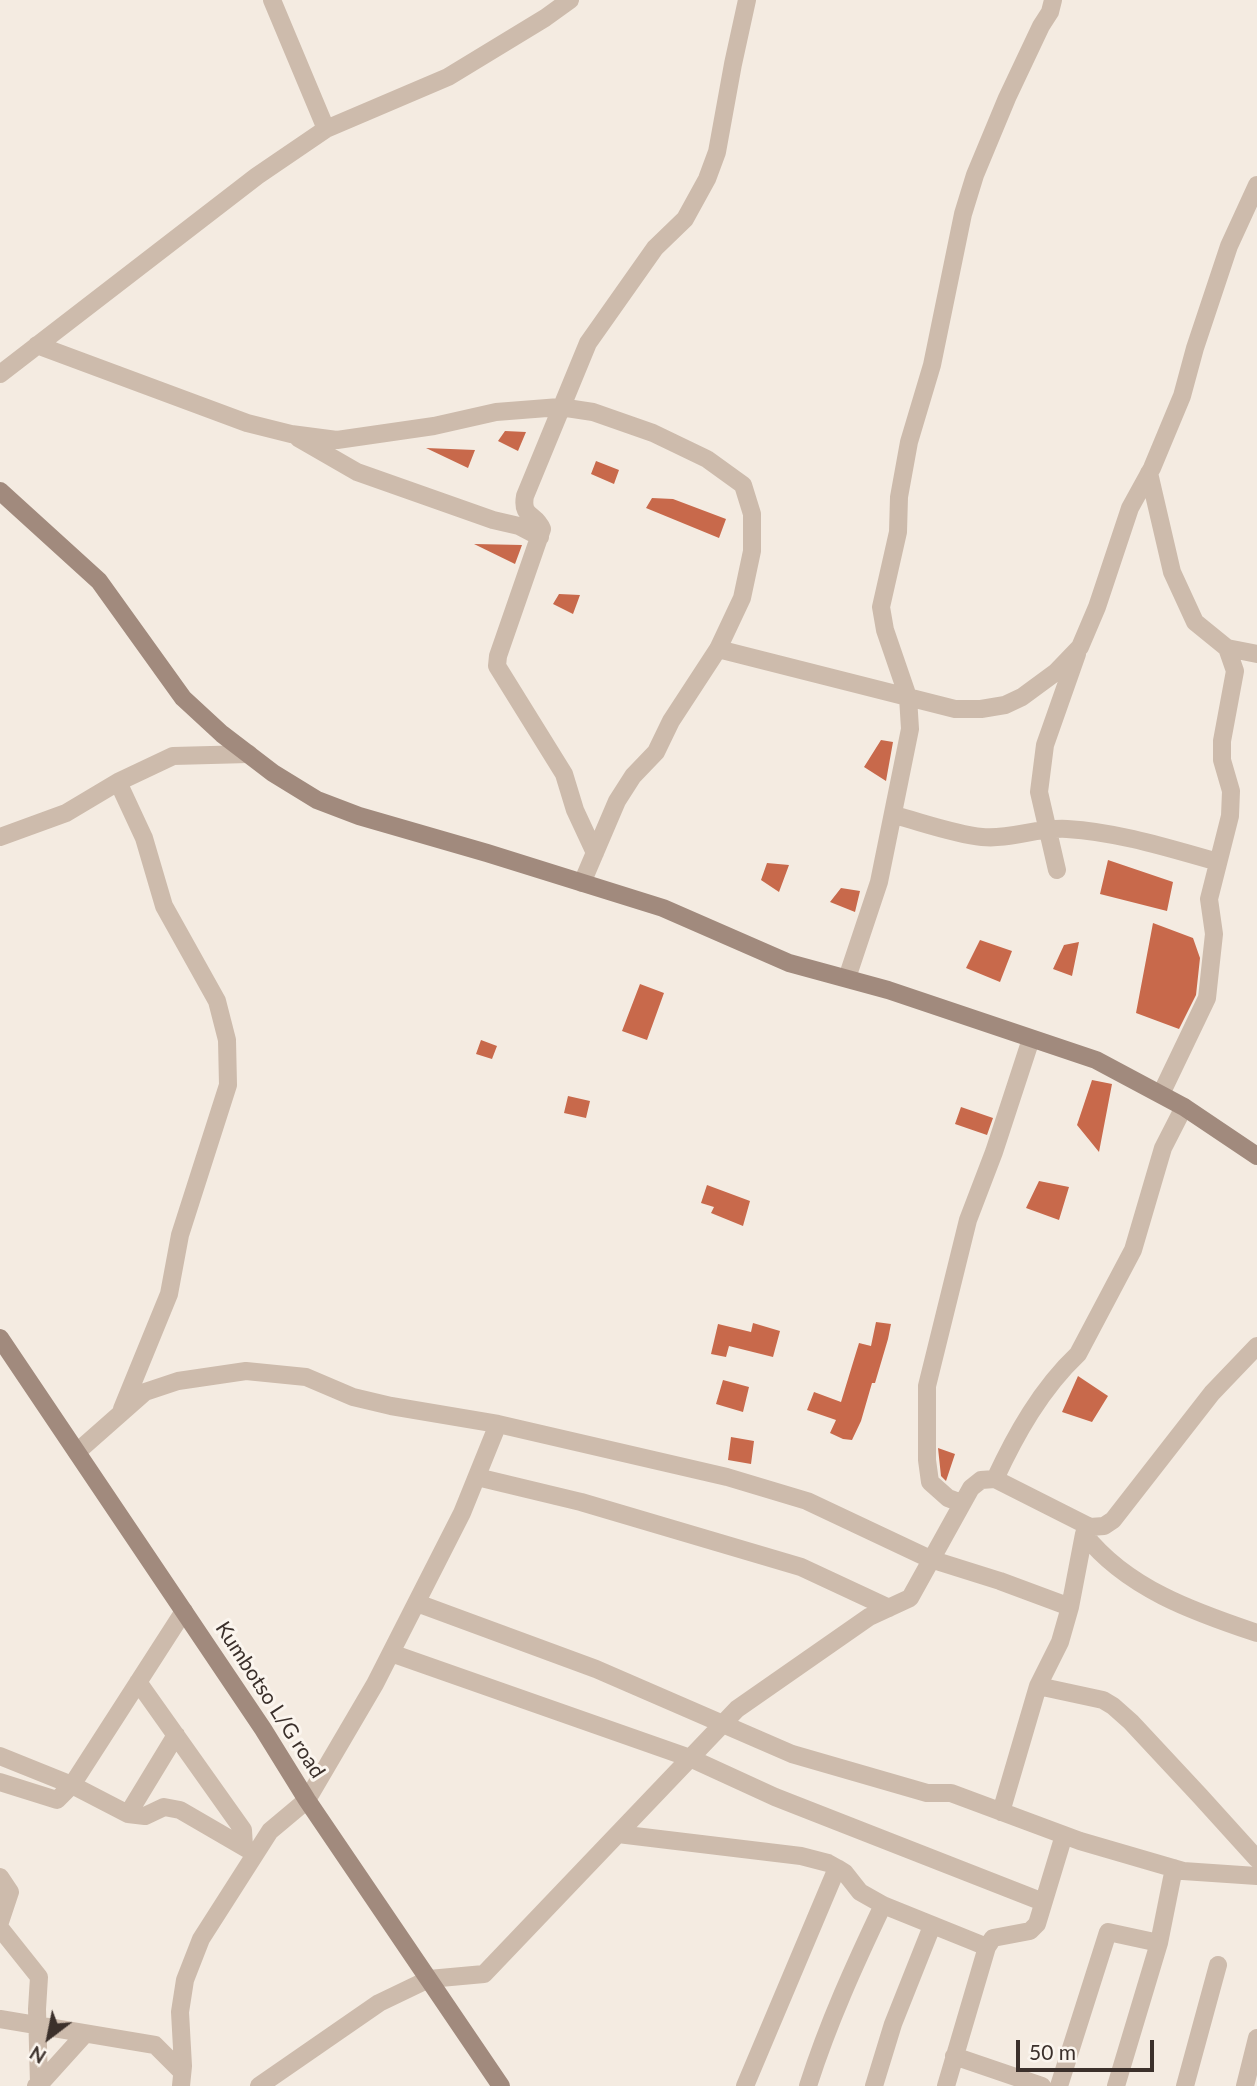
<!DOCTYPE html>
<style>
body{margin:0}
#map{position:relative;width:1257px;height:2086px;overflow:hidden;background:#f4ebe1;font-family:Lato,sans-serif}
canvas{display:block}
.north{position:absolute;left:14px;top:2002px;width:70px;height:70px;-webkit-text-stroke:5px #fbf5ee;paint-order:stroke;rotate:212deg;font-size:19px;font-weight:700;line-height:28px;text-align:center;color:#3b302b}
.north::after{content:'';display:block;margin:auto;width:24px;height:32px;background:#3b302b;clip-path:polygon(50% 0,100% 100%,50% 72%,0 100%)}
.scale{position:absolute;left:1016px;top:2040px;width:138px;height:32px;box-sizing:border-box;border:4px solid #3b302b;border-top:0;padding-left:9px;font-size:21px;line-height:24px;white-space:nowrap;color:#3b302b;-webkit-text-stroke:5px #fbf5ee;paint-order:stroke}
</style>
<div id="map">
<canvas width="1257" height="2086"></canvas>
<div class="north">N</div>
<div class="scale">50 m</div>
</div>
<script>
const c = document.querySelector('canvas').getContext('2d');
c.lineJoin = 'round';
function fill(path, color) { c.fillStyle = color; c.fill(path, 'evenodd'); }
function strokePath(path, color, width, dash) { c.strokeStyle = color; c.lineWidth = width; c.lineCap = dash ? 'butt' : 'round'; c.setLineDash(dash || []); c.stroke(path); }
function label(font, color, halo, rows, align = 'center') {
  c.font = font + ' Lato,sans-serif'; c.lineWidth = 6; c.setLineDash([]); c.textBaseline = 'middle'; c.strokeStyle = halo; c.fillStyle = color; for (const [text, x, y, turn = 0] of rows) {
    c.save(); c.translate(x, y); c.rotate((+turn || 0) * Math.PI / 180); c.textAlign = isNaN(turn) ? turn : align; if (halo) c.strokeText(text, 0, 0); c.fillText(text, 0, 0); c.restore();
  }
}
const building = new Path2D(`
 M 505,431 L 526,432 L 518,451 L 498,441 Z
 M 426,448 L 475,450 L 468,468 Z
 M 596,461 L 619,470 L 614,484 L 591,474 Z
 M 652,498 L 673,499 L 726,519 L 719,538 L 646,508 Z
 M 474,544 L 522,545 L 515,564 Z
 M 559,594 L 580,595 L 573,614 L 553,604 Z
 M 881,740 L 893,742 L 886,781 L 864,767 Z
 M 1108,860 L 1173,882 L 1167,911 L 1100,894 Z
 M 767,863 L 789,865 L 779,892 L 761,880 Z
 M 841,888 L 860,891 L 855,912 L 830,902 Z
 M 1153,923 L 1193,938 L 1200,958 L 1196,995 L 1179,1029 L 1136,1013 Z
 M 980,940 L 1012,951 L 1000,982 L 966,968 Z
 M 1079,942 L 1072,976 L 1053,969 L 1064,945 Z
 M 640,984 L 664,993 L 647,1040 L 622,1031 Z
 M 481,1040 L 497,1046 L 492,1059 L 476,1054 Z
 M 1092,1080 L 1112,1084 L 1099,1152 L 1077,1125 Z
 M 568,1096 L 590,1101 L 586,1118 L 564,1113 Z
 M 961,1107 L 993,1118 L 987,1135 L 955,1124 Z
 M 1039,1181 L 1069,1187 L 1059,1220 L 1026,1208 Z
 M 707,1185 L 750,1201 L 743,1226 L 711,1213 L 714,1207 L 701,1203 Z
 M 876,1322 L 891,1324 L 888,1339 L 875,1383 L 872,1383 L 861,1421 L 852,1440 L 843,1439 L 830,1433 L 836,1420 L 807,1410 L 814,1392 L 841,1402 L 859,1343 L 871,1346 Z
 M 753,1323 L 780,1331 L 773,1357 L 729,1346 L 726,1357 L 711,1354 L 718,1324 L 751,1332 Z
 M 1078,1376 L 1108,1396 L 1092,1422 L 1062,1412 Z
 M 723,1380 L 749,1387 L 743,1412 L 716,1404 Z
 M 731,1437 L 754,1441 L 751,1464 L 728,1460 Z
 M 938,1448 L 955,1454 L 946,1481 L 941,1476 Z`);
const street = new Path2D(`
 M 272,0 L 326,129
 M 37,345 L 247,423 L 291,434 L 337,440 L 434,426 L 496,412 L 560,407 L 593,412 L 653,433 L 707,459 L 743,485 L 752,514 L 752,551 L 742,598 L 718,649 L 671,721 L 656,752 L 633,776 L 617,801 L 582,883
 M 0,374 L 257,176 L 326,129 L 448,77 L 545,18 L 570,0
 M 298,438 L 357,472 L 493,520 L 519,526 L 540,537
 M 1149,473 L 1172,572 L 1195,622 L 1227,648 L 1235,671 L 1222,741 L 1222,760 L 1231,791 L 1230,816 L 1209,899 L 1214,934 L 1207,998 L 1161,1094
 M 1227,648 L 1257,654
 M 718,649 L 955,709 L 981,709 L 1005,705 L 1022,697 L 1056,672 L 1080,647 L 1097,607 L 1130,508 L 1152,468 L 1182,396 L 1195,348 L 1229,246 L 1257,185
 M 118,782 L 144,838 L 164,906 L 217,1001 L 227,1040 L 228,1085 L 180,1235 L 169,1294 L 122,1409
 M 894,815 C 921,822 954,834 982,837 C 1010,840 1038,827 1067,829 C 1118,832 1168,848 1218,862
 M 0,837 L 66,813 L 118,782 L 173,756 L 249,754
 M 595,853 L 575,810 L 564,774 L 497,666 L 498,656 L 542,529 C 536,513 521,518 525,496 L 588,343 L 655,248 L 685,219 L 707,179 L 717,152 L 733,64 L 747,0
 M 1057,870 L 1039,792 L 1045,745 L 1077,654
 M 847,978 L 879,882 L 910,729 L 908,697 L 885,630 L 881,607 L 898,532 L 899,497 L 909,442 L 932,365 L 963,214 L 975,175 L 1007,98 L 1041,26 L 1050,12 L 1053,0
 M 77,1452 L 145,1392 L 178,1381 L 246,1371 L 306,1377 L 353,1397 L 391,1406 L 498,1424 L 727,1477 L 807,1501 L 930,1559 L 1000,1581 L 1070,1607
 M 477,1477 L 581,1502 L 801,1567 L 889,1608
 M 995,1479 C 1016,1434 1041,1389 1078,1354 L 1133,1250 L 1163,1148 L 1184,1107
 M 961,1503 L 948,1498 L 930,1482 L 927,1460 L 927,1386 L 968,1220 L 994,1152 L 1031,1039
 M 1084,1534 C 1126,1588 1194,1612 1257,1633
 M 417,1603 L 596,1669 L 792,1754 L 927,1793 L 951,1793 L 1080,1841 L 1183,1871 L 1257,1876
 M 391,1653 L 690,1758 L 775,1797 L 1043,1902
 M 138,1682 L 243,1830 L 244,1847
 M 1038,1686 L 1103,1700 L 1113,1706 L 1131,1722 L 1200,1796 L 1257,1859
 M 0,1756 L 72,1785 L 128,1814 L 145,1816 L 164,1807 L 180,1810 L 254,1853
 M 0,1782 L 57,1800 L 72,1785 L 184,1611
 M 1001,1812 L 1038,1686 L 1060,1642 L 1070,1607 L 1084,1534 L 1090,1527
 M 128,1814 L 176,1735
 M 618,1834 L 801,1856 L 828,1863 L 837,1868 L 845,1873 L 860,1892 L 883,1905 L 987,1947
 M 0,1877 L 10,1892 L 0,1922
 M 0,1928 L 39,1977 L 37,2009 L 39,2084 L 36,2086
 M 0,2019 L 155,2045 L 182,2072
 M 954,2056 L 1042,2086
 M 38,2086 L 85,2034
 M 181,2086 L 183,2066 L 180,2012 L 185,1980 L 201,1939 L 270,1831 L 307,1800 L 375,1684 L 462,1513 L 498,1424
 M 259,2086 L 379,2003 L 429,1979 L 484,1974 L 737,1709 L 869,1617 L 910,1598 L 971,1488 L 981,1480 L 995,1479 L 1090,1527 L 1104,1526 L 1113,1520 L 1212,1393 L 1257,1346
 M 745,2086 L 837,1868
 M 808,2086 C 828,2023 855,1964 883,1905
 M 874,2086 L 893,2024 L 932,1926
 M 946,2086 L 987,1947 L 993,1938 L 1030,1931 L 1037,1924 L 1064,1835
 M 1059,2086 L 1108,1932 L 1159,1943 L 1174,1868
 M 1116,2086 L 1159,1943
 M 1185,2086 L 1218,1965
 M 1245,2086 L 1257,2038`);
const secondary = new Path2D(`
 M 0,491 L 99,581 L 183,698 L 222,734 L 273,773 L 317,800 L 359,816 L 487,853 L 663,908 L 789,963 L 888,990 L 1096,1060 L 1184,1107 L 1257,1156
 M 0,1338 L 263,1729 L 307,1800 L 501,2086`);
const streetNames = [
 ["Kumbotso L/G road",270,1700,57]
];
fill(building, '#c8694b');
strokePath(street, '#cdbbac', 18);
strokePath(secondary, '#a18a7d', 18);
label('21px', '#3b302b', '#fbf5ee', streetNames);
</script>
